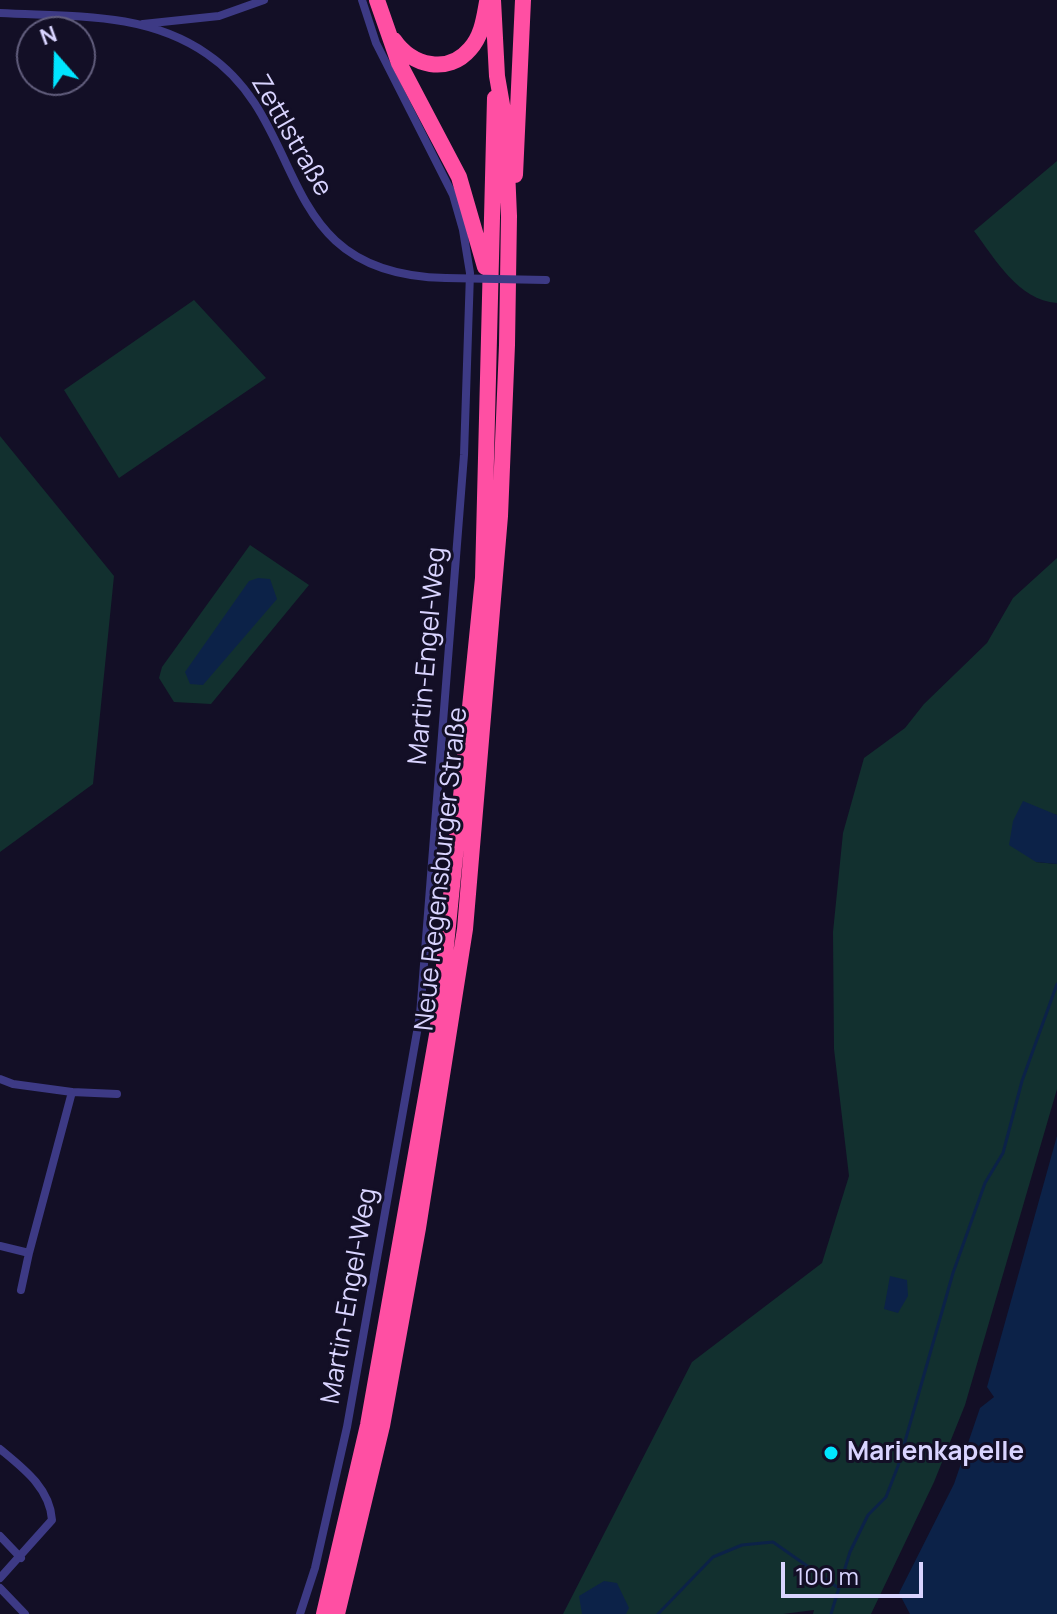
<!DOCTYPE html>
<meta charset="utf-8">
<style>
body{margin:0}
#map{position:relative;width:1057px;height:1614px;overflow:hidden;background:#130f26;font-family:Manrope,sans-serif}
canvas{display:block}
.north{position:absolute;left:16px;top:16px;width:80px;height:80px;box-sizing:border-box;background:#130f26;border:2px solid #625e7d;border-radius:50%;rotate:340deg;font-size:22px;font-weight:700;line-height:32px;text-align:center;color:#d9d4ff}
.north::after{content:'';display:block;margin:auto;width:28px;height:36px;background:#00e5ff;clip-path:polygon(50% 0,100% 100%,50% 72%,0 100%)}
.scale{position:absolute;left:781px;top:1562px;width:142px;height:36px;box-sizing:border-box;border:4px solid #d9d4ff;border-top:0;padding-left:10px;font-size:24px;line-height:28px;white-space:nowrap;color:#d9d4ff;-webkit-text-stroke:6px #130f26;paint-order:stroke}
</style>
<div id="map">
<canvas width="1057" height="1614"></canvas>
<div class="north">N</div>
<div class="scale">100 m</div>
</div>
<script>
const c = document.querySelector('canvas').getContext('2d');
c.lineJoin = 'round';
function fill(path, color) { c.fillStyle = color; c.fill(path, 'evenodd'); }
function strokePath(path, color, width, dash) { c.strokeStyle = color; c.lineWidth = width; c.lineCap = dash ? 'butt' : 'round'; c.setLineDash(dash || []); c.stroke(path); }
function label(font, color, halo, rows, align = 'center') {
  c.font = font + ' Manrope,sans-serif'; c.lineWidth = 6; c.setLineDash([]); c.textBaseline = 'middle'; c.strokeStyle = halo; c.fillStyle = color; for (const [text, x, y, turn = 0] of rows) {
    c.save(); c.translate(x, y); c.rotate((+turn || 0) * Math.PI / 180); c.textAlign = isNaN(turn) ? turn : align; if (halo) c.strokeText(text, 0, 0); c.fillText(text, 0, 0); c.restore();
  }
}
const green = new Path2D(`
 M 1057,161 L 1057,303 C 1018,300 996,260 974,231 Z
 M 194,300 L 266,378 L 119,478 L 64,390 Z
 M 0,436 L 114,576 L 93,784 L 0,852 Z
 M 250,545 L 309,585 L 211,704 L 174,702 L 159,678 L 162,667 Z
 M 1057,558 L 1057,815 L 1045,812 L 1036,862 L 1057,864 L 1057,1089 L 965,1405 L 934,1482 L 871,1614 L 813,1614 L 814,1610 L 783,1614 L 563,1614 L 692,1362 L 822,1263 L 849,1176 L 834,1049 L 833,932 L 843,833 L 864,758 L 905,728 L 924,704 L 987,643 L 1013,598 Z`);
const water = new Path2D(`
 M 258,578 L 270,579 L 277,599 L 203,685 L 190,684 L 185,672 L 249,581 Z
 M 1023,801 L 1057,815 L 1057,864 L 1036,862 L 1009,845 L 1013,821 Z
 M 1057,1136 L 1057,1614 L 910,1614 L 899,1593 L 954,1484 L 980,1408 L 994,1397 L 987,1387 Z
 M 890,1276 L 907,1280 L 908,1296 L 898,1313 L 884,1309 Z
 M 604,1581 L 617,1583 L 629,1608 L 626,1614 L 582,1614 L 579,1596 Z`);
const stream = new Path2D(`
 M 658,1614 L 713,1557 L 742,1545 L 773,1542 L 837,1587
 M 831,1614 L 850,1552 L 868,1515 L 886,1497 L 898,1466 L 953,1273 L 985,1183 L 1003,1153 L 1022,1081 L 1057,984`);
const street = new Path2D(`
 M 0,13 C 71,17 145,11 207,54 C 312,125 270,275 446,278
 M 143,24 L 219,16 L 264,0
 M 0,1079 L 13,1084 L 72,1092 L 29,1253 L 0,1246
 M 72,1092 L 117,1094
 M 21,1290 L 29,1253
 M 0,1449 C 23,1468 50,1488 52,1520 L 0,1578
 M 0,1536 L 21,1558
 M 0,1588 L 25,1614
 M 300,1614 L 315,1568 L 347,1427 L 420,1015 L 464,455 L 470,273 L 463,230 L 453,195 L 376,43 L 362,0`);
const highway = new Path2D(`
 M 377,0 L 399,63 L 459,177 L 485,267
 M 394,40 C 412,66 448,75 470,49 C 482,36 484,18 487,2
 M 515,175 L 523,0
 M 324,1614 L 368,1425 L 437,1035 L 483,578 L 495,98
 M 337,1614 L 382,1426 L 418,1228 L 465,929 L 500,516 L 507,345 L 509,216 L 505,122 L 497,76 L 493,0`);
const streetBridge = new Path2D(`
 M 446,278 L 546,280`);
const markers = [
 [831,1453,8,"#00e5ff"]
];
const streetNames = [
 ["Zettlstraße",291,136,60],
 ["Martin-Engel-Weg",428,656,-85],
 ["Neue Regensburger Straße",442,869,-84],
 ["Martin-Engel-Weg",350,1296,-80]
];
const poiNames = [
 ["Marienkapelle",847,1453]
];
fill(green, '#12302f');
fill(water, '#0c2248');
strokePath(stream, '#0c2248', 3);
strokePath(street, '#3d3a85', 8);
strokePath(highway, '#ff4fa3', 16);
strokePath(streetBridge, '#3d3a85', 8);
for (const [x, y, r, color] of markers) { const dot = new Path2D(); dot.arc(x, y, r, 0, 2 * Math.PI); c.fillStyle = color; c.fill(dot); strokePath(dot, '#130f26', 3); }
label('26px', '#d9d4ff', '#130f26', streetNames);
label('bold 26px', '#d9d4ff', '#130f26', poiNames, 'left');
</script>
